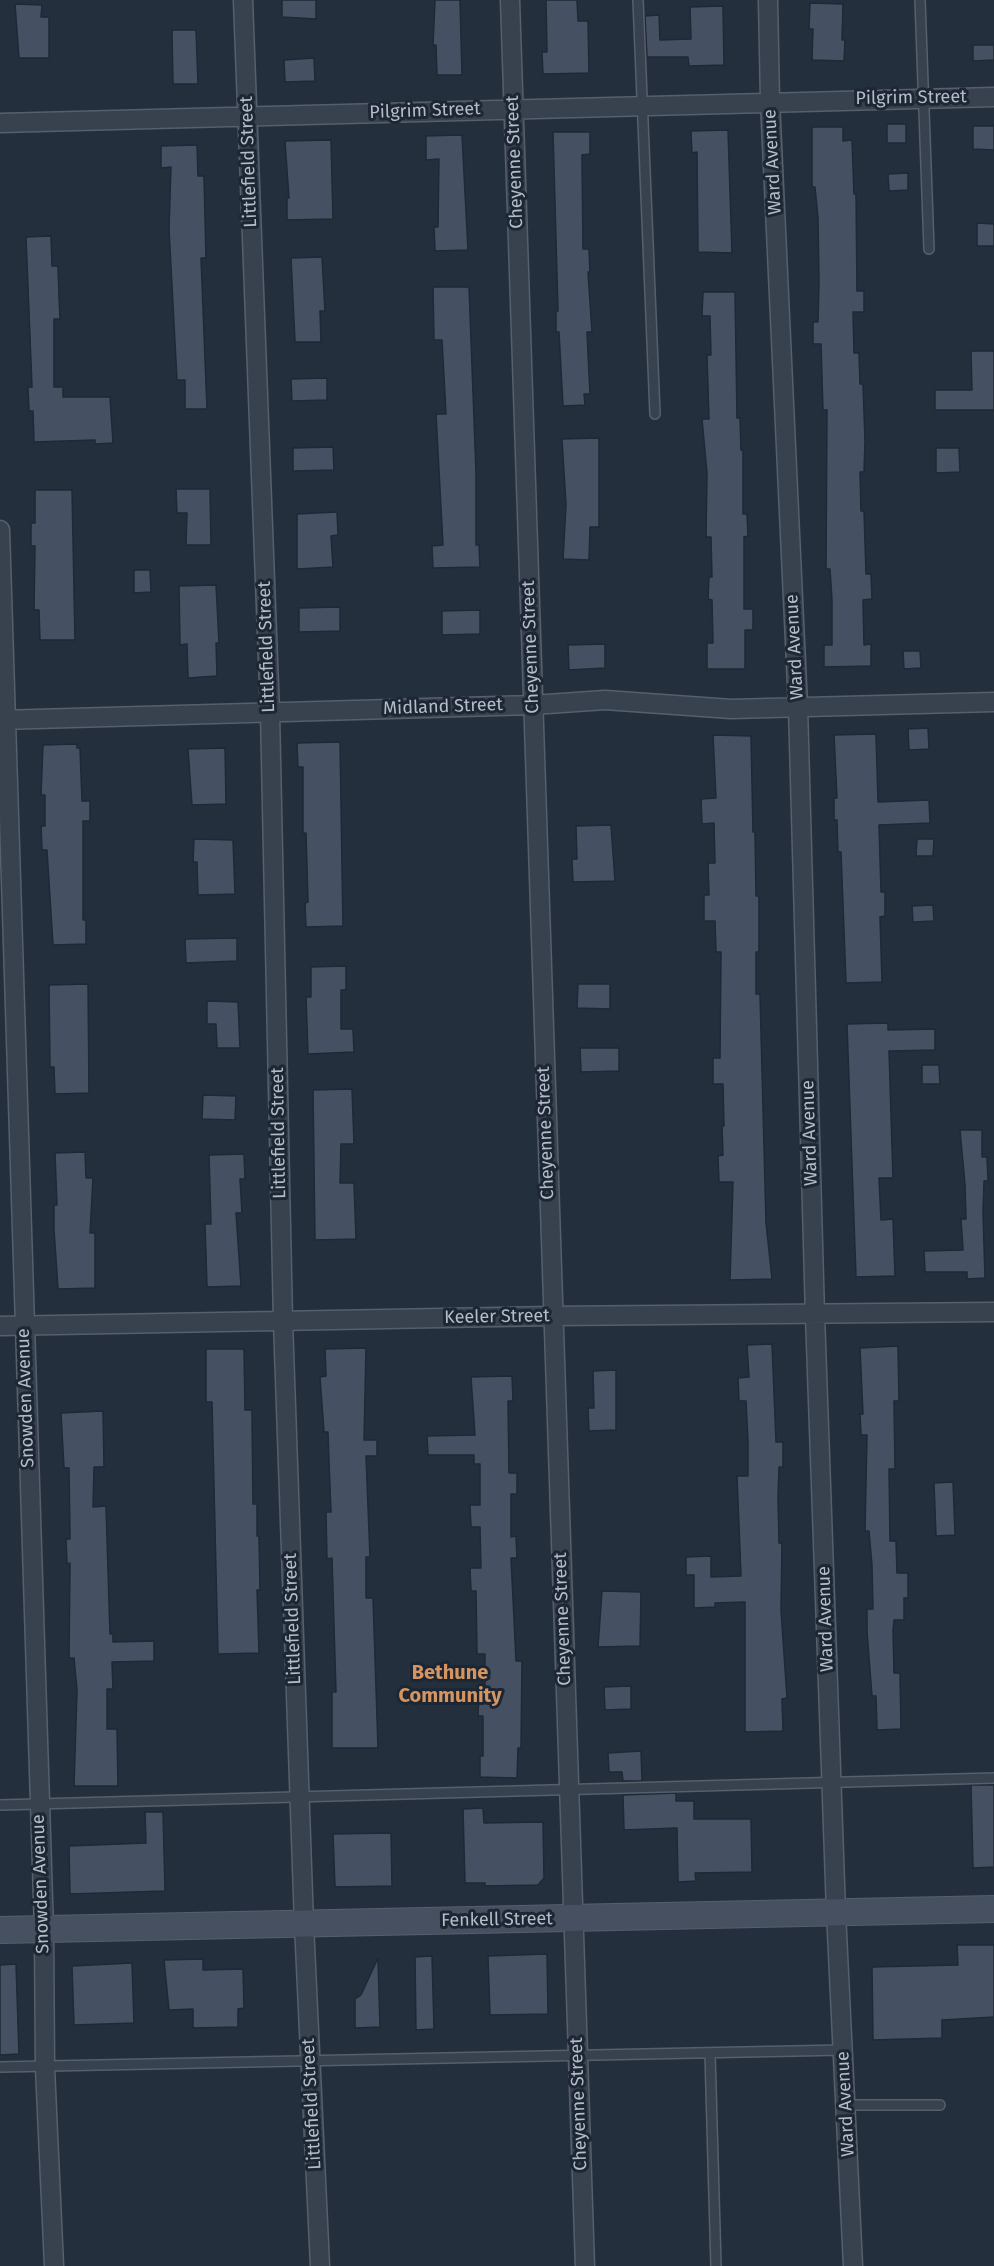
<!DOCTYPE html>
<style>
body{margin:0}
canvas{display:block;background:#242f3e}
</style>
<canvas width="994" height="2266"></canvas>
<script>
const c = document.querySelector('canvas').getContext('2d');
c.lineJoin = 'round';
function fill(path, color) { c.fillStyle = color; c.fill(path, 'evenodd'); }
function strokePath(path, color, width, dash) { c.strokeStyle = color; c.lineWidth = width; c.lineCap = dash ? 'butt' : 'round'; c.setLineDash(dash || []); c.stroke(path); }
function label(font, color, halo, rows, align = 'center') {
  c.font = font + ' "Fira Sans",sans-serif'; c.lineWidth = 6; c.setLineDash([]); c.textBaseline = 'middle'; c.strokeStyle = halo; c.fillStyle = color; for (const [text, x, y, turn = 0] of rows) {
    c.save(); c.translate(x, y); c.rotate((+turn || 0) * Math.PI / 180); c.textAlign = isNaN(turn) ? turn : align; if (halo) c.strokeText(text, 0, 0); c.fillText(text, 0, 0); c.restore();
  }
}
const building = new Path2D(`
 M 282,0 L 316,0 L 316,19 L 282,17 Z
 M 435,0 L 460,0 L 462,75 L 437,75 L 436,45 L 433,45 Z
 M 546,0 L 577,0 L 578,21 L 588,21 L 589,73 L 543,74 L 542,52 L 547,52 Z
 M 810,3 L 843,4 L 842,40 L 845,40 L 844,61 L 812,60 L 813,29 L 809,29 Z
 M 15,4 L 42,5 L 41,17 L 49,17 L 49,58 L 19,58 Z
 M 723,6 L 724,65 L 689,66 L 688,57 L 647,57 L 645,16 L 659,15 L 660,40 L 691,39 L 690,7 Z
 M 172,30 L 196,30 L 198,84 L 173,84 Z
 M 973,45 L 994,45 L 994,60 L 973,61 Z
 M 314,58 L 315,81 L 285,82 L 284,60 Z
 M 887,124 L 906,124 L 906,143 L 887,143 Z
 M 973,126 L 994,126 L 994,150 L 973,149 Z
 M 812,127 L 843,127 L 843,141 L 852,140 L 854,194 L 856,194 L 857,291 L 864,291 L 864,312 L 853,312 L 854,353 L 859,353 L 860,384 L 863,384 L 865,441 L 864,472 L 860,472 L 861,511 L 864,511 L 866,574 L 871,574 L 872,599 L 863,600 L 864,645 L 871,644 L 871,666 L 824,667 L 824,645 L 832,645 L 832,600 L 830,569 L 826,569 L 827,410 L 823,410 L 821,344 L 813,344 L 813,322 L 818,322 L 819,282 L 818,218 L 815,187 L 812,187 Z
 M 728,130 L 732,253 L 698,252 L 697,152 L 692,153 L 691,131 Z
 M 553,132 L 590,132 L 590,154 L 582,155 L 583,249 L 589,249 L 590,272 L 588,272 L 592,332 L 587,332 L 590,394 L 584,394 L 585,405 L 563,406 L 559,332 L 556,332 L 556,311 L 558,311 Z
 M 462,135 L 468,250 L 435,251 L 434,227 L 438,227 L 439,159 L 426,160 L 426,136 Z
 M 331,140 L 333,219 L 287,220 L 287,198 L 289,198 L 285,141 Z
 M 197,145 L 198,176 L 204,176 L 206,258 L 201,258 L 207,409 L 185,409 L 185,380 L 177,380 L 169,229 L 171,167 L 161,168 L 161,146 Z
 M 908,173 L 908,190 L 889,191 L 888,174 Z
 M 977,223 L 994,224 L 994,246 L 977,246 Z
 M 51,236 L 52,266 L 58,266 L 59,296 L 60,319 L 54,319 L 54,387 L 63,387 L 63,397 L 110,397 L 113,443 L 95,444 L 95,440 L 34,442 L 33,411 L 29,411 L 28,387 L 32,387 L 26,237 Z
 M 322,257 L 325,311 L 320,311 L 321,342 L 295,342 L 291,258 Z
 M 433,287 L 469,287 L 476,472 L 476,545 L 479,545 L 480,567 L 433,568 L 432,546 L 443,545 L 436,414 L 446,414 L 442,340 L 434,340 Z
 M 703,292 L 735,292 L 737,418 L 740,418 L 741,450 L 743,450 L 743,514 L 747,514 L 748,536 L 744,537 L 744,609 L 753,609 L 753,630 L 745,630 L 745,669 L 707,669 L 707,643 L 713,643 L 712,600 L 708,599 L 709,577 L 712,577 L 711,537 L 706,537 L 707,473 L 702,419 L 709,419 L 707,355 L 711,355 L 710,316 L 702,316 Z
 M 971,351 L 994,351 L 994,410 L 935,410 L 935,390 L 972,390 Z
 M 327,378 L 327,400 L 292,401 L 291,379 Z
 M 599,438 L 599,527 L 590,527 L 589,560 L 563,559 L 566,505 L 562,439 Z
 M 333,447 L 334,470 L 293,471 L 293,448 Z
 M 936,448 L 959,448 L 960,472 L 936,473 Z
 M 176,489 L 210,489 L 211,545 L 186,545 L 187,513 L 177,513 Z
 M 35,490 L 72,490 L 75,640 L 40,640 L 39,610 L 34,610 L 35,546 L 31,546 L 31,523 L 35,523 Z
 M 337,512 L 338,535 L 331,536 L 333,567 L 297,569 L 297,514 Z
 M 134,570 L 150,570 L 151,592 L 134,593 Z
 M 216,585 L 219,643 L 216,643 L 217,676 L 188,678 L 187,644 L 180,645 L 179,586 Z
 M 340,607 L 340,631 L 299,632 L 299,608 Z
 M 480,610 L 480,634 L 442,635 L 442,611 Z
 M 605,644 L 605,668 L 569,670 L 568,645 Z
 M 903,651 L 920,651 L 921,668 L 904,669 Z
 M 928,728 L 929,749 L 909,750 L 908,729 Z
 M 876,734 L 878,802 L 929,800 L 930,823 L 879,825 L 881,892 L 885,892 L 885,916 L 880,917 L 882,982 L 846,983 L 841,852 L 838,852 L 837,820 L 834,820 L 834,798 L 837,798 L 834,735 Z
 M 713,735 L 751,736 L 753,832 L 755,832 L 756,896 L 759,896 L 759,952 L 756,952 L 756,994 L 760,994 L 766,1223 L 772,1279 L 730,1280 L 733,1182 L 719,1182 L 718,1156 L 723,1155 L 722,1126 L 724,1126 L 723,1084 L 713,1084 L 713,1058 L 720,1058 L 721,952 L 716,952 L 715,921 L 704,921 L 704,895 L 709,895 L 708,863 L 715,863 L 714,823 L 702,824 L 701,799 L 716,798 Z
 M 340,742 L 343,926 L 306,927 L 305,903 L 308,902 L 306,833 L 303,833 L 303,767 L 298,767 L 297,743 Z
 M 77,744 L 77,748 L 80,748 L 82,801 L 90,801 L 90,821 L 83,821 L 83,920 L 86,920 L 86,944 L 53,945 L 47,850 L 42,850 L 41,826 L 45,826 L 45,795 L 41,795 L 43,745 Z
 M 225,748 L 226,804 L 192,805 L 188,749 Z
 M 611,825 L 615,881 L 573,882 L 572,859 L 577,859 L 576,826 Z
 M 194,839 L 233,840 L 235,894 L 198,895 L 197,862 L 193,862 Z
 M 917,839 L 934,839 L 933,856 L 916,856 Z
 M 933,905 L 934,921 L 913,922 L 912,906 Z
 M 237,938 L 237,961 L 186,963 L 185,939 Z
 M 346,966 L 346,990 L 341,990 L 341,1029 L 353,1029 L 354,1052 L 308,1054 L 306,997 L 311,997 L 311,967 Z
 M 88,984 L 89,1093 L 55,1094 L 54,1067 L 50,1067 L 49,985 Z
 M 578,984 L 610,984 L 610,1009 L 577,1008 Z
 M 207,1001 L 238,1002 L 240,1048 L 217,1048 L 216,1024 L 207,1024 Z
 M 888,1023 L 888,1030 L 935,1029 L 935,1050 L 889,1051 L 893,1178 L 879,1178 L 881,1220 L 893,1219 L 895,1276 L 856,1277 L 847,1024 Z
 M 580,1048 L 619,1048 L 619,1071 L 581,1072 Z
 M 922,1065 L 939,1065 L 940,1084 L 922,1084 Z
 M 352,1089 L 354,1144 L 341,1144 L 340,1183 L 354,1183 L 356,1239 L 315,1240 L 313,1090 Z
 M 203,1095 L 236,1096 L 235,1120 L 202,1119 Z
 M 960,1130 L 982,1130 L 982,1157 L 987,1157 L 988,1181 L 984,1181 L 983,1213 L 985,1278 L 967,1279 L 967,1272 L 925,1272 L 924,1251 L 963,1250 L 961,1219 L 966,1219 L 965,1185 Z
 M 85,1152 L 86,1178 L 93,1178 L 90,1233 L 95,1233 L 95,1288 L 58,1289 L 54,1229 L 54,1205 L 57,1205 L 55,1153 Z
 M 244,1154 L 245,1179 L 240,1179 L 242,1213 L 236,1213 L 241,1286 L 207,1287 L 205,1224 L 211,1224 L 209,1155 Z
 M 772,1344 L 776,1442 L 783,1442 L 783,1467 L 779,1467 L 778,1498 L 779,1543 L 782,1543 L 781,1610 L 787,1698 L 782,1699 L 783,1731 L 745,1732 L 745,1602 L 715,1603 L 715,1607 L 694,1608 L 694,1575 L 686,1575 L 686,1557 L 711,1556 L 711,1577 L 741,1576 L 737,1476 L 748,1476 L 748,1442 L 746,1401 L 739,1401 L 738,1378 L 749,1377 L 747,1345 Z
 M 898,1346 L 899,1401 L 894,1401 L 895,1469 L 889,1469 L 890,1541 L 896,1541 L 897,1573 L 908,1573 L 908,1598 L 904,1598 L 904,1620 L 894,1620 L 893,1631 L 894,1673 L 900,1673 L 901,1729 L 877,1730 L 876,1696 L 872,1696 L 867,1631 L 867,1609 L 873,1609 L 872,1565 L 869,1531 L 865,1531 L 867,1435 L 861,1435 L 860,1414 L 863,1414 L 860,1348 Z
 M 366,1348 L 364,1440 L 377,1440 L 377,1456 L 366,1456 L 370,1557 L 366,1557 L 366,1598 L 373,1598 L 378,1748 L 332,1748 L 332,1692 L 336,1692 L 332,1558 L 327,1559 L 326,1512 L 331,1512 L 329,1462 L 328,1432 L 324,1432 L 320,1377 L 326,1376 L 325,1349 Z
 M 206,1349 L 244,1349 L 245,1410 L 252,1410 L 253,1504 L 257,1504 L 257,1536 L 259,1536 L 260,1590 L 257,1590 L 259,1653 L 218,1654 L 212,1402 L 206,1402 Z
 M 616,1370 L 616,1430 L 589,1431 L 588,1408 L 594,1408 L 593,1371 Z
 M 512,1376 L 513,1401 L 508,1401 L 509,1473 L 517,1473 L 517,1494 L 511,1494 L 511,1537 L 516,1536 L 517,1558 L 511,1558 L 513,1599 L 516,1661 L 522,1661 L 521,1748 L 518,1748 L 517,1778 L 480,1777 L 480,1756 L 483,1756 L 483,1716 L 478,1716 L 479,1693 L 485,1693 L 485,1654 L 477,1654 L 476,1591 L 471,1591 L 470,1568 L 481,1568 L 480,1527 L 471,1527 L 470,1505 L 480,1505 L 480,1464 L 474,1464 L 474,1455 L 428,1455 L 427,1436 L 475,1435 L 471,1377 Z
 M 103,1411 L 104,1467 L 94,1467 L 93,1507 L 106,1506 L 110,1634 L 113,1634 L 113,1642 L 154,1641 L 154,1661 L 112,1662 L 113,1689 L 107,1689 L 107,1729 L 117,1729 L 118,1786 L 74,1786 L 77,1690 L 74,1658 L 69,1658 L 70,1563 L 67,1564 L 66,1539 L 70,1539 L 69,1468 L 64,1468 L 61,1413 Z
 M 953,1482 L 955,1535 L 936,1536 L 934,1483 Z
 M 602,1591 L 641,1592 L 640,1646 L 598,1647 Z
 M 631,1686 L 631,1709 L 605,1710 L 604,1687 Z
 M 641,1751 L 642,1781 L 623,1781 L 622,1772 L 609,1772 L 608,1753 Z
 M 971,1785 L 994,1785 L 994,1867 L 973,1868 Z
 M 676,1793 L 676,1801 L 694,1801 L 694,1819 L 751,1819 L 752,1872 L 695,1873 L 696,1881 L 678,1882 L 677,1828 L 624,1830 L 623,1795 Z
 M 483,1808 L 484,1823 L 543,1822 L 544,1878 L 538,1885 L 485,1886 L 485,1883 L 465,1883 L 463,1809 Z
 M 145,1812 L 163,1812 L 165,1891 L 70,1894 L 69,1846 L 146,1843 Z
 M 391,1833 L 392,1886 L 335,1887 L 333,1834 Z
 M 957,1945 L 994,1945 L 994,2017 L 942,2020 L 942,2038 L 873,2040 L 872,1967 L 958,1965 Z
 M 547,1954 L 548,2014 L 490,2015 L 488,1956 Z
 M 432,1956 L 434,2029 L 416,2030 L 415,1957 Z
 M 378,1958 L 380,2027 L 355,2028 L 355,1999 L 361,1995 Z
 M 203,1959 L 203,1970 L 243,1969 L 244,2008 L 238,2009 L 238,2027 L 193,2028 L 193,2009 L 169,2010 L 164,1960 Z
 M 132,1963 L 134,2023 L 74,2025 L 72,1966 Z
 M 16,1964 L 19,2054 L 0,2055 L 0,1965 Z`);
const lane = new Path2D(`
 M 638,0 L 655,414
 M 920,0 L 929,249
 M 0,1805 L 994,1778
 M 710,2053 L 716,2266
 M 0,2067 L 843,2050
 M 845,2105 L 940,2105`);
const street = new Path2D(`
 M 243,0 L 270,713 L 283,1321 L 304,1924 L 320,2266
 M 510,0 L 585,2266
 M 768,0 L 770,101 L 798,707 L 815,1315 L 836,1912 L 853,2266
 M 0,123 L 994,97
 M 0,530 L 44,1930 L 45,2068 L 54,2266
 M 0,720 L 533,705 L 605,700 L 731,709 L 994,702
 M 0,1326 L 552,1316 L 994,1312`);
const secondary = new Path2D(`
 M 0,1930 L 994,1909`);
const streetNames = [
 ["Pilgrim Street",911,98,-1],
 ["Pilgrim Street",425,111,-2],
 ["Littlefield Street",249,162,-92],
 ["Cheyenne Street",515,162,-92],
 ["Ward Avenue",773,162,-93],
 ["Littlefield Street",267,647,-92],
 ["Cheyenne Street",531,647,-92],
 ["Ward Avenue",795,647,-93],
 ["Midland Street",443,707,-2],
 ["Littlefield Street",279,1133,-91],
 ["Cheyenne Street",546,1133,-92],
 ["Ward Avenue",810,1133,-92],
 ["Keeler Street",497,1317,-1],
 ["Snowden Avenue",26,1398,-92],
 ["Littlefield Street",293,1619,-92],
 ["Cheyenne Street",563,1619,-92],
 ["Ward Avenue",826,1619,-92],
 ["Snowden Avenue",41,1884,-92],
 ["Fenkell Street",497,1920,-1],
 ["Littlefield Street",312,2104,-93],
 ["Cheyenne Street",579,2104,-92],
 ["Ward Avenue",846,2104,-93]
];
const neighbourhoodNames = [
 ["Bethune",450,1673],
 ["Community",450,1696]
];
fill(building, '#455162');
strokePath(building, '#1f2835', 1.5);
strokePath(lane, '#565f6c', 12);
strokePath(street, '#565f6c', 21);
strokePath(secondary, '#565f6c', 28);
strokePath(lane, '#38414e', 9);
strokePath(street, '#38414e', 18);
strokePath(secondary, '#465061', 26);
label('18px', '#b4bcc9', '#1d2633', streetNames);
label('bold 20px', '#d59563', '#1d2633', neighbourhoodNames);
</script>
